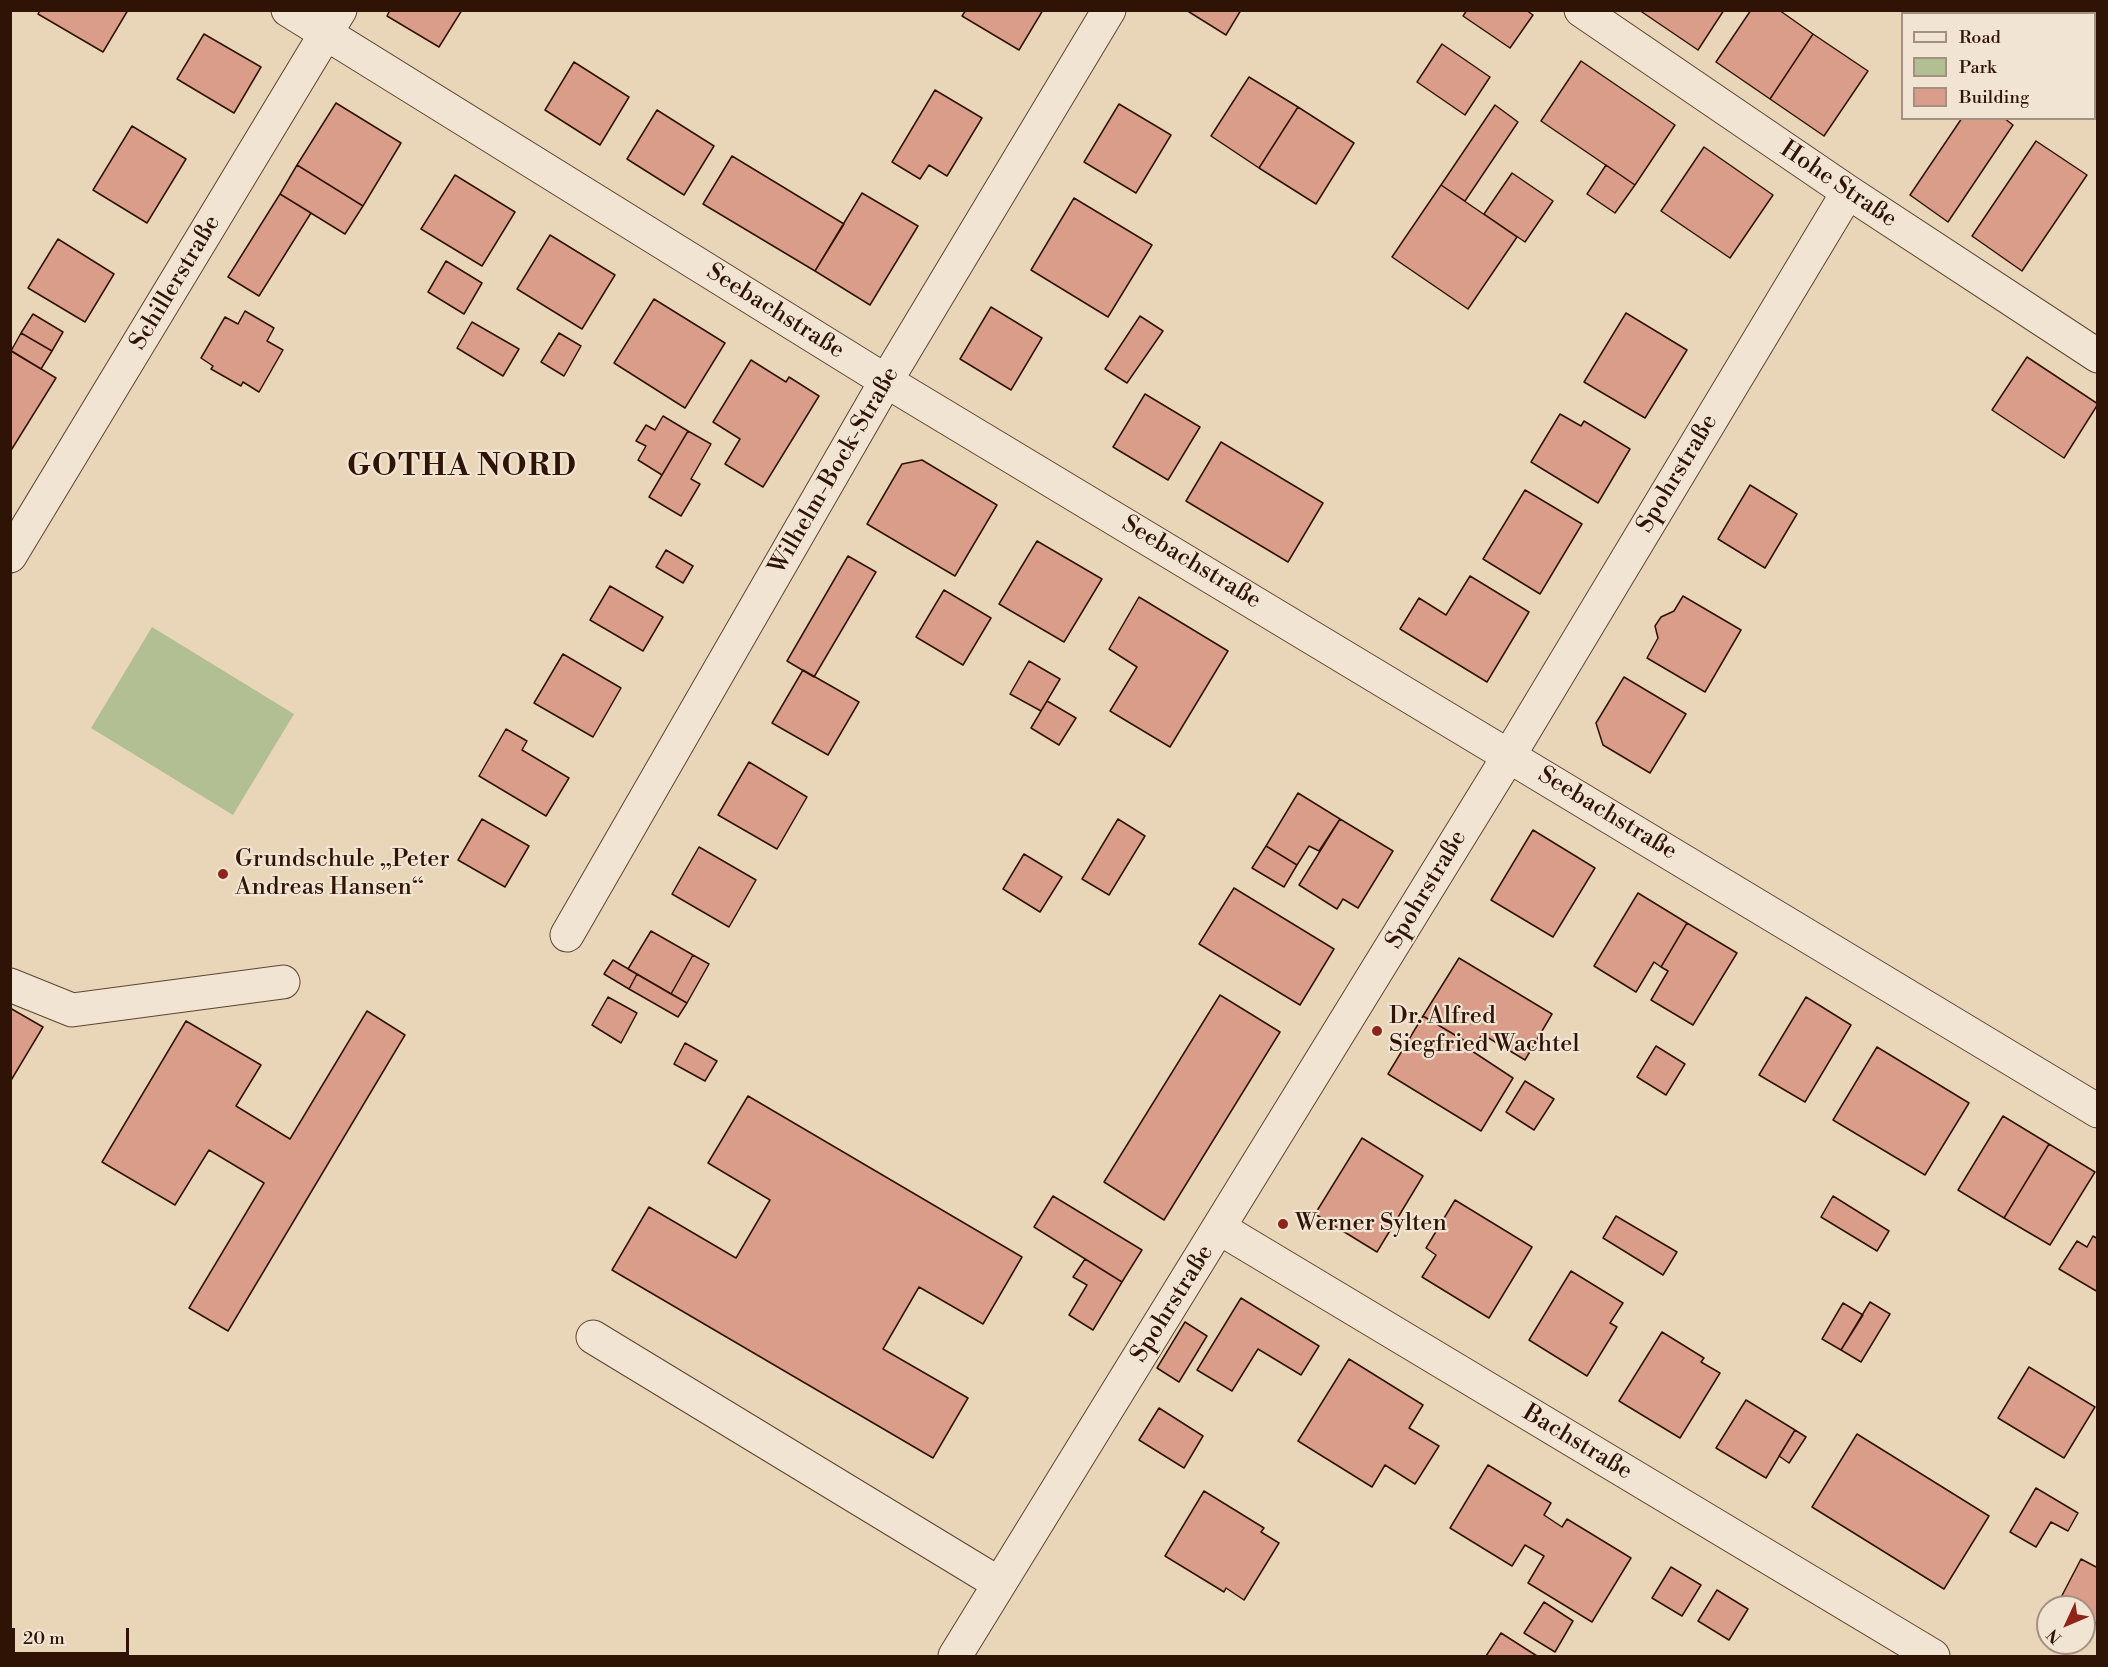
<!DOCTYPE html>
<meta charset="utf-8">
<style>
body{margin:0}
#map{position:relative;width:2108px;height:1667px;overflow:hidden;background:#e9d6b9;font-family:"Libre Bodoni",serif}
canvas{display:block}
.frame{position:absolute;inset:0;border:12px solid #2f1304;pointer-events:none}
.legend{position:absolute;left:1901px;top:12px;width:195px;height:108px;box-sizing:border-box;background:#f1e4d2;border:2px solid #a39080;margin:0;padding:8px 10px;list-style:none;font-size:18px;color:#2f1304}
.legend li{display:flex;align-items:center;gap:12px;height:30px}
.legend b{width:30px;border:2px solid #a39080}
.north{position:absolute;left:2036px;top:1595px;width:60px;height:60px;box-sizing:border-box;background:#f1e4d2;border:2px solid #a39080;border-radius:50%;rotate:226deg;font-size:16px;font-weight:700;line-height:24px;text-align:center;color:#2f1304}
.north::after{content:'';display:block;margin:auto;width:21px;height:27px;background:#8f2418;clip-path:polygon(50% 0,100% 100%,50% 72%,0 100%)}
.scale{position:absolute;left:12px;top:1628px;width:117px;height:27px;box-sizing:border-box;border:3px solid #2f1304;border-top:0;padding-left:8px;font-size:18px;line-height:21px;white-space:nowrap;color:#2f1304;-webkit-text-stroke:4px #f1e4d2;paint-order:stroke}
</style>
<div id="map">
<canvas width="2108" height="1667"></canvas>
<div class="frame"></div>
<ul class="legend">
<li><b style="height:8px;background:#f1e4d2"></b>Road</li>
<li><b style="height:16px;background:#b1bf93"></b>Park</li>
<li><b style="height:16px;background:#da9d89"></b>Building</li>
</ul>
<div class="north">N</div>
<div class="scale">20 m</div>
</div>
<script>
const c = document.querySelector('canvas').getContext('2d');
c.lineJoin = 'round';
function fill(path, color) { c.fillStyle = color; c.fill(path, 'evenodd'); }
function strokePath(path, color, width, dash) { c.strokeStyle = color; c.lineWidth = width; c.lineCap = dash ? 'butt' : 'round'; c.setLineDash(dash || []); c.stroke(path); }
function label(font, color, halo, rows, align = 'center') {
  c.font = font + ' "Libre Bodoni",serif'; c.lineWidth = 4.5; c.setLineDash([]); c.textBaseline = 'middle'; c.strokeStyle = halo; c.fillStyle = color; for (const [text, x, y, turn = 0] of rows) {
    c.save(); c.translate(x, y); c.rotate((+turn || 0) * Math.PI / 180); c.textAlign = isNaN(turn) ? turn : align; if (halo) c.strokeText(text, 0, 0); c.fillText(text, 0, 0); c.restore();
  }
}
const green = new Path2D(`
 M 152,627 L 294,714 L 233,815 L 91,728 Z`);
const building = new Path2D(`
 M 40,10 L 128,10 L 103,52 L 38,14 Z
 M 390,10 L 462,10 L 439,47 L 387,16 Z
 M 966,10 L 1043,10 L 1019,50 L 962,16 Z
 M 1186,10 L 1241,10 L 1226,35 Z
 M 1467,10 L 1526,10 L 1533,15 L 1510,48 L 1463,16 Z
 M 1639,10 L 1724,10 L 1698,50 Z
 M 1751,10 L 1779,10 L 1813,34 L 1770,99 L 1716,62 Z
 M 204,34 L 261,67 L 234,113 L 177,79 Z
 M 1813,34 L 1868,71 L 1824,136 L 1770,99 Z
 M 1442,44 L 1490,77 L 1465,115 L 1417,82 Z
 M 1581,61 L 1675,125 L 1635,185 L 1541,121 Z
 M 574,62 L 629,97 L 600,145 L 545,110 Z
 M 1249,77 L 1298,107 L 1259,168 L 1211,136 Z
 M 935,90 L 982,118 L 947,176 L 929,165 L 920,179 L 892,162 Z
 M 336,103 L 401,143 L 363,206 L 297,165 Z
 M 1119,104 L 1171,135 L 1136,193 L 1084,162 Z
 M 1495,105 L 1518,122 L 1465,201 L 1441,185 Z
 M 1298,107 L 1354,143 L 1316,204 L 1259,168 Z
 M 657,110 L 714,146 L 684,195 L 627,159 Z
 M 1962,118 L 2004,118 L 2013,125 L 1948,222 L 1910,195 Z
 M 132,126 L 186,159 L 147,223 L 93,190 Z
 M 2036,141 L 2087,175 L 2022,271 L 1972,236 Z
 M 1704,147 L 1773,195 L 1730,258 L 1661,211 Z
 M 732,156 L 844,224 L 815,271 L 703,204 Z
 M 297,165 L 363,206 L 345,234 L 280,194 Z
 M 1606,165 L 1635,185 L 1615,213 L 1587,194 Z
 M 1512,173 L 1553,201 L 1525,242 L 1484,214 Z
 M 455,175 L 515,212 L 482,266 L 421,229 Z
 M 1441,185 L 1517,237 L 1468,309 L 1392,257 Z
 M 862,193 L 918,226 L 870,305 L 815,271 Z
 M 280,194 L 311,213 L 259,296 L 228,277 Z
 M 1074,198 L 1152,245 L 1108,317 L 1031,270 Z
 M 550,235 L 615,275 L 582,329 L 517,289 Z
 M 58,239 L 114,274 L 85,322 L 28,288 Z
 M 446,261 L 482,283 L 464,314 L 428,292 Z
 M 654,299 L 725,343 L 685,408 L 614,363 Z
 M 991,307 L 1042,338 L 1011,390 L 960,359 Z
 M 245,311 L 274,328 L 267,341 L 283,350 L 259,392 L 243,382 L 241,386 L 211,369 L 213,366 L 201,358 L 225,317 L 238,324 Z
 M 1626,313 L 1687,350 L 1645,418 L 1584,382 Z
 M 33,314 L 63,332 L 52,351 L 21,333 Z
 M 1140,316 L 1163,331 L 1127,383 L 1105,369 Z
 M 472,322 L 519,349 L 503,376 L 457,348 Z
 M 21,333 L 52,351 L 41,369 L 11,351 Z
 M 559,333 L 581,346 L 564,376 L 541,362 Z
 M 10,350 L 56,378 L 10,452 Z
 M 2027,357 L 2098,404 L 2064,458 L 1992,410 Z
 M 751,360 L 786,382 L 789,377 L 819,396 L 763,487 L 725,464 L 740,439 L 713,422 Z
 M 1145,394 L 1200,427 L 1168,480 L 1113,447 Z
 M 1560,414 L 1581,426 L 1584,421 L 1630,449 L 1598,503 L 1531,462 Z
 M 663,416 L 688,431 L 662,475 L 638,460 L 646,446 L 636,441 L 646,425 L 655,430 Z
 M 688,431 L 711,444 L 691,479 L 700,484 L 681,516 L 649,497 Z
 M 1221,442 L 1323,503 L 1288,562 L 1186,501 Z
 M 922,460 L 997,505 L 955,576 L 867,524 L 902,464 Z
 M 1750,485 L 1797,514 L 1765,568 L 1718,539 Z
 M 1525,490 L 1582,524 L 1540,594 L 1483,559 Z
 M 1037,541 L 1102,579 L 1064,642 L 999,604 Z
 M 666,550 L 693,566 L 683,583 L 656,567 Z
 M 848,556 L 876,572 L 814,677 L 787,661 Z
 M 1470,576 L 1529,612 L 1487,682 L 1400,629 L 1419,598 L 1446,615 Z
 M 610,586 L 663,617 L 643,651 L 590,620 Z
 M 944,590 L 991,618 L 963,665 L 916,637 Z
 M 1683,596 L 1741,630 L 1705,692 L 1647,658 L 1658,638 L 1655,626 L 1661,617 L 1674,611 Z
 M 1139,597 L 1228,651 L 1170,747 L 1110,711 L 1137,667 L 1109,649 Z
 M 563,654 L 621,688 L 593,737 L 534,703 Z
 M 1029,661 L 1060,679 L 1041,711 L 1010,694 Z
 M 803,670 L 859,702 L 828,755 L 772,723 Z
 M 1624,677 L 1686,714 L 1650,773 L 1603,745 L 1596,723 Z
 M 1047,701 L 1076,718 L 1059,745 L 1031,728 Z
 M 506,729 L 527,741 L 522,750 L 569,778 L 546,816 L 479,776 Z
 M 749,762 L 807,797 L 777,849 L 718,815 Z
 M 1298,793 L 1340,819 L 1319,851 L 1309,846 L 1297,865 L 1266,846 Z
 M 482,819 L 529,846 L 505,887 L 458,860 Z
 M 1118,819 L 1145,836 L 1109,895 L 1082,879 Z
 M 1340,819 L 1393,851 L 1358,908 L 1343,899 L 1337,909 L 1299,885 Z
 M 1533,830 L 1595,868 L 1553,937 L 1491,900 Z
 M 1266,846 L 1297,865 L 1284,887 L 1252,868 Z
 M 699,847 L 756,880 L 729,927 L 672,894 Z
 M 1024,854 L 1062,877 L 1040,912 L 1003,889 Z
 M 1234,888 L 1334,949 L 1300,1005 L 1199,944 Z
 M 1638,893 L 1687,923 L 1661,967 L 1654,962 L 1636,992 L 1594,966 Z
 M 1687,923 L 1737,953 L 1693,1025 L 1651,1000 L 1668,971 L 1661,967 Z
 M 651,931 L 693,955 L 671,994 L 628,969 Z
 M 693,955 L 709,964 L 687,1003 L 671,994 Z
 M 1459,958 L 1552,1014 L 1525,1060 L 1482,1034 L 1475,1047 L 1423,1016 Z
 M 613,960 L 637,974 L 629,989 L 604,974 Z
 M 637,974 L 687,1003 L 678,1017 L 629,989 Z
 M 1220,995 L 1280,1032 L 1164,1220 L 1104,1182 Z
 M 608,997 L 637,1013 L 621,1043 L 592,1025 Z
 M 1806,997 L 1851,1025 L 1805,1102 L 1759,1075 Z
 M 10,1008 L 43,1027 L 10,1082 Z
 M 367,1011 L 405,1035 L 228,1331 L 189,1308 L 264,1183 L 209,1150 L 175,1205 L 102,1162 L 186,1021 L 261,1065 L 236,1106 L 290,1139 Z
 M 1423,1016 L 1475,1047 L 1472,1051 L 1513,1078 L 1481,1131 L 1388,1074 Z
 M 685,1043 L 717,1061 L 705,1081 L 674,1064 Z
 M 1656,1046 L 1685,1064 L 1666,1095 L 1637,1077 Z
 M 1877,1047 L 1969,1103 L 1925,1175 L 1833,1120 Z
 M 1525,1081 L 1554,1099 L 1534,1130 L 1506,1112 Z
 M 748,1096 L 1022,1257 L 983,1324 L 919,1287 L 883,1349 L 968,1398 L 933,1458 L 612,1270 L 649,1207 L 736,1258 L 770,1200 L 708,1163 Z
 M 2003,1116 L 2049,1144 L 2004,1218 L 1958,1190 Z
 M 1362,1138 L 1423,1176 L 1377,1252 L 1315,1214 Z
 M 2049,1144 L 2095,1172 L 2050,1245 L 2004,1218 Z
 M 1053,1196 L 1142,1250 L 1122,1282 L 1034,1227 Z
 M 1833,1196 L 1889,1231 L 1877,1251 L 1821,1217 Z
 M 1455,1200 L 1532,1247 L 1489,1318 L 1422,1277 L 1436,1255 L 1426,1248 Z
 M 1616,1216 L 1677,1252 L 1663,1275 L 1603,1238 Z
 M 2093,1236 L 2098,1239 L 2098,1292 L 2059,1269 L 2077,1241 L 2087,1247 Z
 M 1085,1259 L 1122,1282 L 1093,1330 L 1069,1315 L 1087,1285 L 1073,1277 Z
 M 1571,1271 L 1623,1303 L 1610,1323 L 1617,1327 L 1587,1376 L 1529,1340 Z
 M 1241,1298 L 1319,1346 L 1301,1375 L 1258,1349 L 1232,1391 L 1197,1370 Z
 M 1870,1302 L 1890,1314 L 1861,1362 L 1841,1350 Z
 M 1843,1303 L 1863,1315 L 1841,1350 L 1822,1339 Z
 M 1185,1322 L 1207,1336 L 1179,1382 L 1157,1368 Z
 M 1662,1332 L 1704,1358 L 1701,1362 L 1720,1373 L 1680,1438 L 1619,1401 Z
 M 1349,1359 L 1423,1405 L 1409,1428 L 1439,1446 L 1415,1484 L 1385,1465 L 1372,1487 L 1298,1441 Z
 M 2029,1367 L 2095,1407 L 2064,1458 L 1998,1418 Z
 M 1746,1400 L 1795,1430 L 1766,1478 L 1716,1448 Z
 M 1159,1408 L 1203,1436 L 1184,1468 L 1139,1440 Z
 M 1795,1430 L 1806,1437 L 1789,1463 L 1779,1456 Z
 M 1857,1434 L 1989,1516 L 1944,1589 L 1812,1507 Z
 M 1488,1465 L 1551,1503 L 1544,1515 L 1562,1527 L 1567,1519 L 1631,1558 L 1592,1622 L 1528,1583 L 1544,1556 L 1525,1545 L 1512,1566 L 1450,1528 Z
 M 2036,1488 L 2078,1513 L 2068,1531 L 2051,1522 L 2036,1547 L 2010,1532 Z
 M 1204,1491 L 1264,1528 L 1261,1532 L 1279,1543 L 1244,1600 L 1226,1588 L 1224,1592 L 1165,1556 Z
 M 2081,1559 L 2098,1568 L 2098,1619 L 2091,1632 L 2084,1628 L 2084,1607 L 2056,1607 Z
 M 1671,1567 L 1701,1585 L 1682,1616 L 1652,1598 Z
 M 1717,1590 L 1748,1609 L 1729,1640 L 1698,1621 Z
 M 1544,1602 L 1573,1621 L 1555,1652 L 1524,1633 Z
 M 1501,1633 L 1537,1656 L 1486,1656 Z`);
const minor = new Path2D(`
 M 288,10 L 886,381 L 2098,1111
 M 1581,10 L 1848,192 L 2098,356
 M 10,556 L 340,10
 M 567,935 L 886,381 L 1109,10
 M 10,985 L 72,1010 L 283,982
 M 1221,1229 L 1933,1656
 M 593,1337 L 998,1583
 M 955,1656 L 1510,754 L 1848,192`);
const markers = [
 [223,874,6,"#8f2418"],
 [1377,1031,6,"#8f2418"],
 [1283,1224,6,"#8f2418"]
];
const streetNames = [
 ["Hohe Straße",1838,185,34],
 ["Schillerstraße",176,283,-59],
 ["Seebachstraße",775,312,32],
 ["Wilhelm-Bock-Straße",835,471,-60],
 ["Spohrstraße",1678,474,-59],
 ["Seebachstraße",1191,563,31],
 ["Seebachstraße",1607,814,31],
 ["Spohrstraße",1427,890,-59],
 ["Spohrstraße",1173,1304,-58],
 ["Bachstraße",1577,1443,31]
];
const poiNames = [
 ["Grundschule „Peter",235,860],
 ["Andreas Hansen“",235,888],
 ["Dr. Alfred",1389,1017],
 ["Siegfried Wachtel",1389,1045],
 ["Werner Sylten",1295,1224]
];
const districtNames = [
 ["GOTHA NORD",462,468]
];
fill(green, '#b1bf93');
fill(building, '#da9d89');
strokePath(building, '#2f1304', 1.5);
strokePath(minor, '#5e4431', 35);
strokePath(minor, '#f1e4d2', 33);
for (const [x, y, r, color] of markers) { const dot = new Path2D(); dot.arc(x, y, r, 0, 2 * Math.PI); c.fillStyle = color; c.fill(dot); strokePath(dot, '#f1e4d2', 2); }
label('24px', '#2f1304', '#f1e4d2', streetNames);
label('24px', '#2f1304', '#f1e4d2', poiNames, 'left');
c.letterSpacing = '1.5px';
label('bold 30px', '#2f1304', '#f1e4d2', districtNames);
c.letterSpacing = '0px';
</script>
